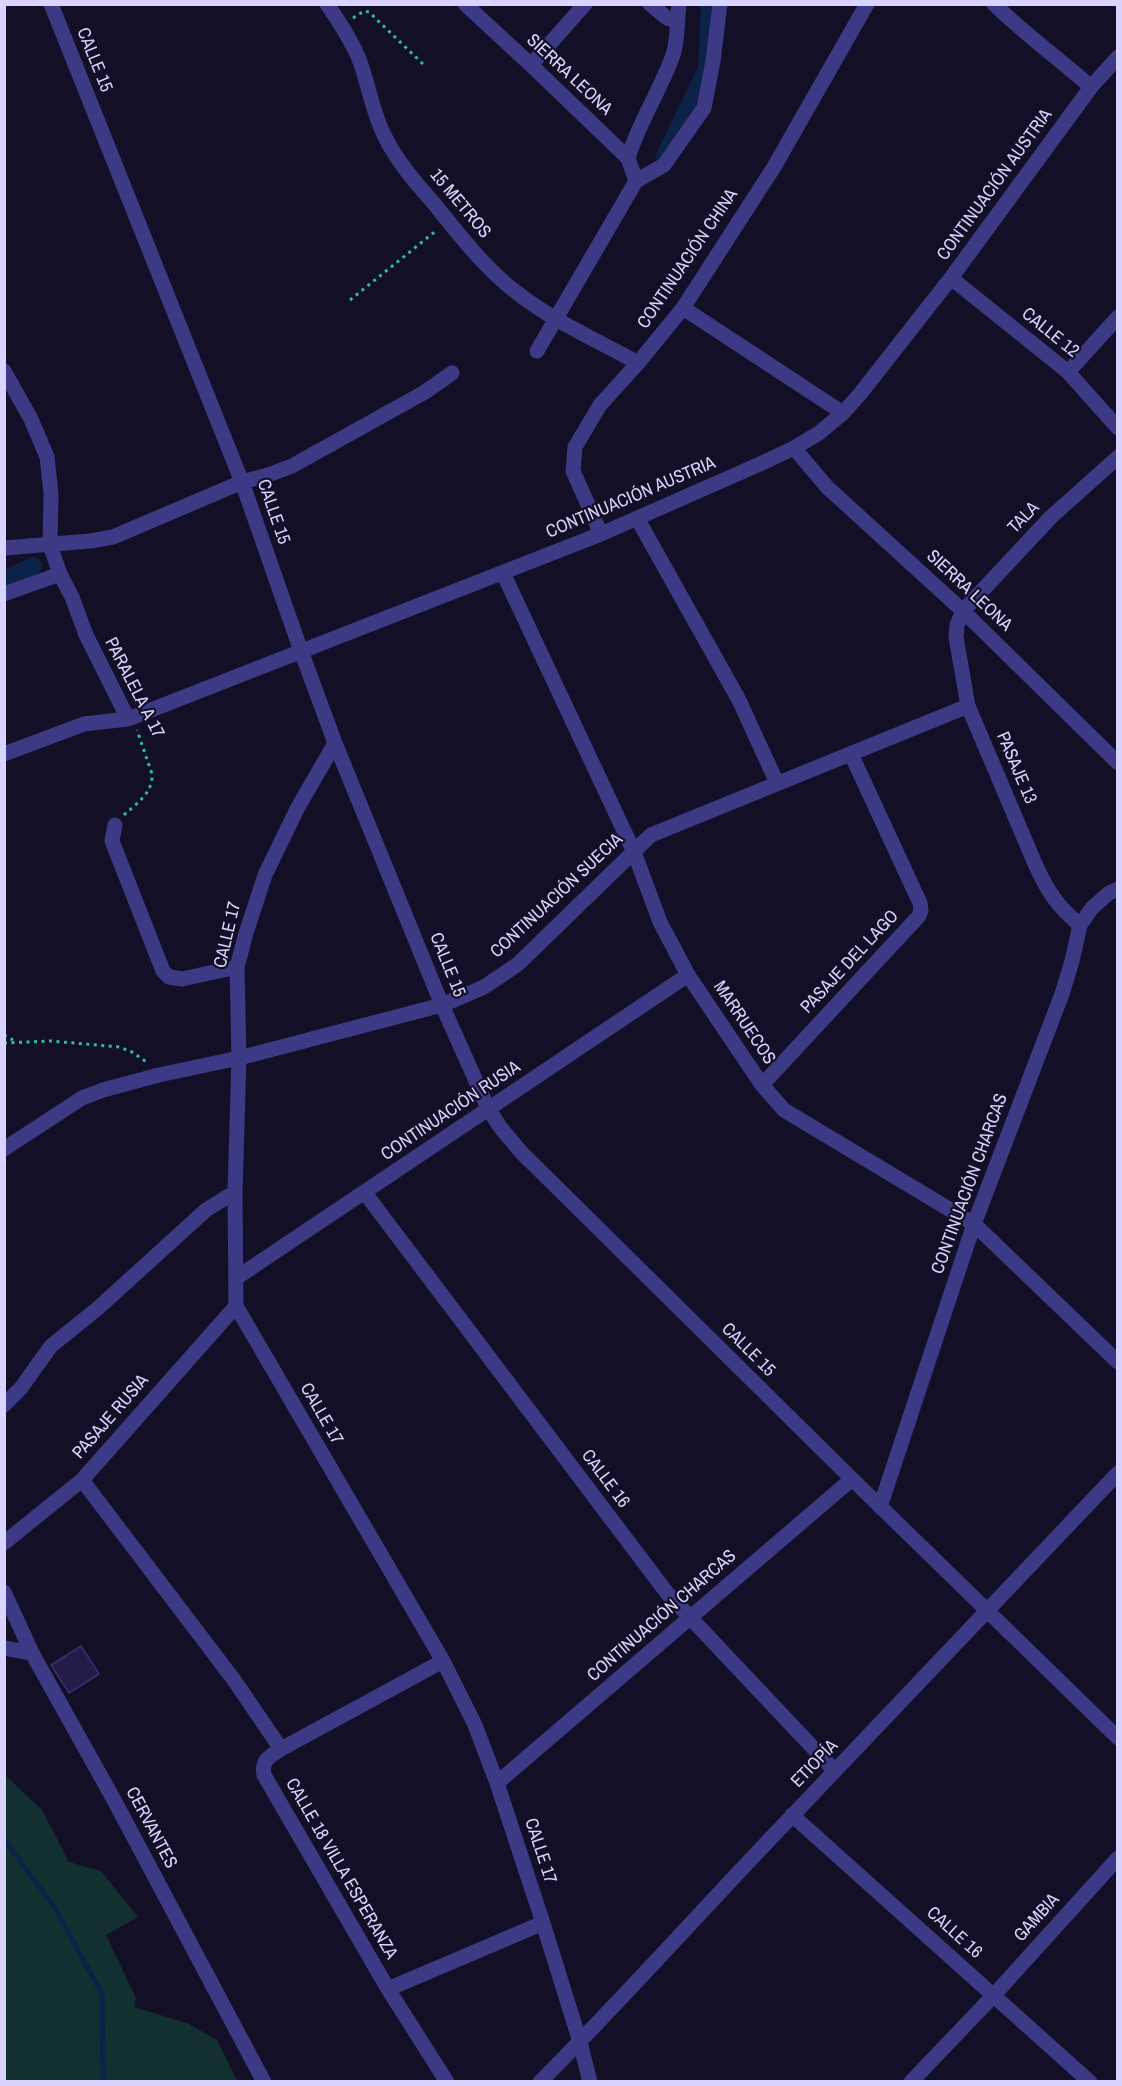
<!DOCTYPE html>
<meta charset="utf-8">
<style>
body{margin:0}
#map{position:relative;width:1122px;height:2086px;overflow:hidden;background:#130f26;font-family:"Archivo Narrow",sans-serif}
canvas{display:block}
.frame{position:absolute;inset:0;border:6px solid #d9d4ff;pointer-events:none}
</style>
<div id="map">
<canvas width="1122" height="2086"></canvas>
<div class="frame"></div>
</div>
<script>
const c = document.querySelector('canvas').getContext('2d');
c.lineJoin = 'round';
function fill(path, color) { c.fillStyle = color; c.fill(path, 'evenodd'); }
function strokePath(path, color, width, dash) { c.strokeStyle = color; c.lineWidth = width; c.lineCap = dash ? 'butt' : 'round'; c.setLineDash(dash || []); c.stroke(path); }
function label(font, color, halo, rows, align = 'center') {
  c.font = font + ' "Archivo Narrow",sans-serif'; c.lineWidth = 4.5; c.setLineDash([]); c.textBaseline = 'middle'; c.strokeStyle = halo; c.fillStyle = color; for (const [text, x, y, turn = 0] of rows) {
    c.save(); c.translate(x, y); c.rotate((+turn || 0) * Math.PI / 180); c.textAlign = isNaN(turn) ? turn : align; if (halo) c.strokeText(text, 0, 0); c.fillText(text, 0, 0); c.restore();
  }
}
const green = new Path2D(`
 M 4,1774 L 42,1810 L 69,1862 L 101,1871 L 138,1917 L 106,1935 L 136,1998 L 134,2007 L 187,2023 L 217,2040 L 237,2081 L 5,2081 Z`);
const stream = new Path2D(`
 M 4,1839 L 55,1908 L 102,1994 L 103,2082`);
const canal = new Path2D(`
 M 665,156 L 707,69 L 710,4
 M 4,580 L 33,566`);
const building = new Path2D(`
 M 81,1646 L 99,1674 L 69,1693 L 51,1665 Z`);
const path = new Path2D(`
 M 353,18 L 364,11 L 369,12 L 426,67
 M 350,300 L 437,230
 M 124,815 C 137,803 153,793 152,774 L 137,730
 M 4,1035 L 13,1040
 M 4,1043 L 51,1041 L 119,1047 L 132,1052 L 148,1063`);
const minor = new Path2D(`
 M 51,4 L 242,482 L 301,651 L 335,743 L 442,1005 L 488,1108 L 500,1127 L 521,1152 L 852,1479 L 1118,1738
 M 327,4 C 339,22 351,39 359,59 C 369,85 372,112 385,137 C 398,163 417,184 436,206 C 461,237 487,271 520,295 C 555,322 599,341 638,363
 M 465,4 L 531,65 L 628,158 L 636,181
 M 650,4 L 667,18 L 677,21
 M 994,4 C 1025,34 1059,59 1091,87
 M 531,65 L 585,4
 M 628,158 C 639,122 660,91 673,55 C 678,40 677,21 679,4
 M 636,181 L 664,165 L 704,108 L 713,61 L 720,4
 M 951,278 L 1068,372 L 1118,428
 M 683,308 L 843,413
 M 537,351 L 636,181
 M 4,371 L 31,419 L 47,457 L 51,494 L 50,545 L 60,574 L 72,597 L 86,635 L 128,719
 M 1068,372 L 1118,317
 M 794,448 L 827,487 L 963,611 L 1118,763
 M 637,518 L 739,700 L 777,783
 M 601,534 L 573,471 L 575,447 L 600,405 L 638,363 L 683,308 L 774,167 L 867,4
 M 4,548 L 90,541 L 113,537 L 242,482 L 268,475 L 292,466 L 425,392 L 452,373
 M 503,573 L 634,852 L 660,922 L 688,975 L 762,1085 L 784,1110 L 974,1224 L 1118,1362
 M 4,594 L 60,574
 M 335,743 L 297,809 L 265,875 L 246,933 L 237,967 L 239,1058 L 235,1192 L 236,1306 L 443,1661 L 475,1725 L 497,1783 L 543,1923 L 580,2042 L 590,2082
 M 4,754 L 84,724 L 128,719 L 601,534 L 760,464 L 794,448 L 819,433 L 843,413 L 860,394 L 951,278 L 1091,87 L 1118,57
 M 115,825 L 112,841 L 163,971 L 169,977 L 182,979 L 237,967
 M 1080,925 C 1058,907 1048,892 1036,866 L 968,706 L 956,637 L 957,625 L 963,611 L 1051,517 L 1118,457
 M 762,1085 L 919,916 L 921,910 L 920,903 L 851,754
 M 4,1149 L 82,1098 L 103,1090 L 159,1075 L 239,1058 L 442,1005 L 484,987 L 518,964 L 651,835 L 968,706
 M 365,1193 L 667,1593 L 835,1771
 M 236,1278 L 688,975
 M 4,1405 L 21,1388 L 51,1346 L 97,1309 L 206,1210 L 235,1192
 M 82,1480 L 234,1680 L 281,1749 C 270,1756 261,1760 264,1775 L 388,1989 L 447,2082
 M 880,1507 L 974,1224 L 1062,994 L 1072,961 L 1080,925 L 1092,908 L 1109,893 L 1118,889
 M 4,1543 L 82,1480 L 236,1306
 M 4,1592 L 32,1653 L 114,1800 L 264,2082
 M 4,1648 L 32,1653
 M 281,1749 L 443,1661
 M 497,1783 L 852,1479
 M 792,1815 L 1090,2082
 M 388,1989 L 543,1923
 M 540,2082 C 627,1995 708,1903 793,1815 C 901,1701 1010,1588 1118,1473
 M 911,2082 L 994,1995 L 1118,1858`);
const streetNames = [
 ["CALLE 15",94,60,68],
 ["SIERRA LEONA",569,75,43],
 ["CONTINUACIÓN AUSTRIA",995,185,-54],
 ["15 METROS",460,204,50],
 ["CONTINUACIÓN CHINA",688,259,-56],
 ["CALLE 12",1050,333,39],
 ["CONTINUACIÓN AUSTRIA",631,498,-23],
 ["CALLE 15",273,512,71],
 ["TALA",1024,518,-46],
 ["SIERRA LEONA",969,591,43],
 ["PARALELA A 17",134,688,63],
 ["PASAJE 13",1016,768,67],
 ["CONTINUACIÓN SUECIA",557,896,-43],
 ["CALLE 17",228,935,-77],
 ["PASAJE DEL LAGO",850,962,-47],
 ["CALLE 15",447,965,68],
 ["MARRUECOS",744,1023,56],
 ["CONTINUACIÓN RUSIA",451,1111,-34],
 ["CONTINUACIÓN CHARCAS",970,1184,-70],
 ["CALLE 15",748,1350,45],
 ["CALLE 17",321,1414,60],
 ["PASAJE RUSIA",111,1417,-49],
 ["CALLE 16",605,1479,53],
 ["CONTINUACIÓN CHARCAS",662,1616,-41],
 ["ETIOPÍA",815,1764,-46],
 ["CERVANTES",151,1828,62],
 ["CALLE 17",540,1851,72],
 ["CALLE 18 VILLA ESPERANZA",341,1869,60],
 ["GAMBIA",1037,1918,-48],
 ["CALLE 16",954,1933,42]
];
fill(green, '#12302f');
strokePath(stream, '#0c2248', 5);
strokePath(canal, '#0c2248', 18);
fill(building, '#241b47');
strokePath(building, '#3b2d73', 1.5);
strokePath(path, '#2fb8b0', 3, [3, 4.5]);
strokePath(minor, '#3d3a85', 15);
label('18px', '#d9d4ff', '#130f26', streetNames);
</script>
